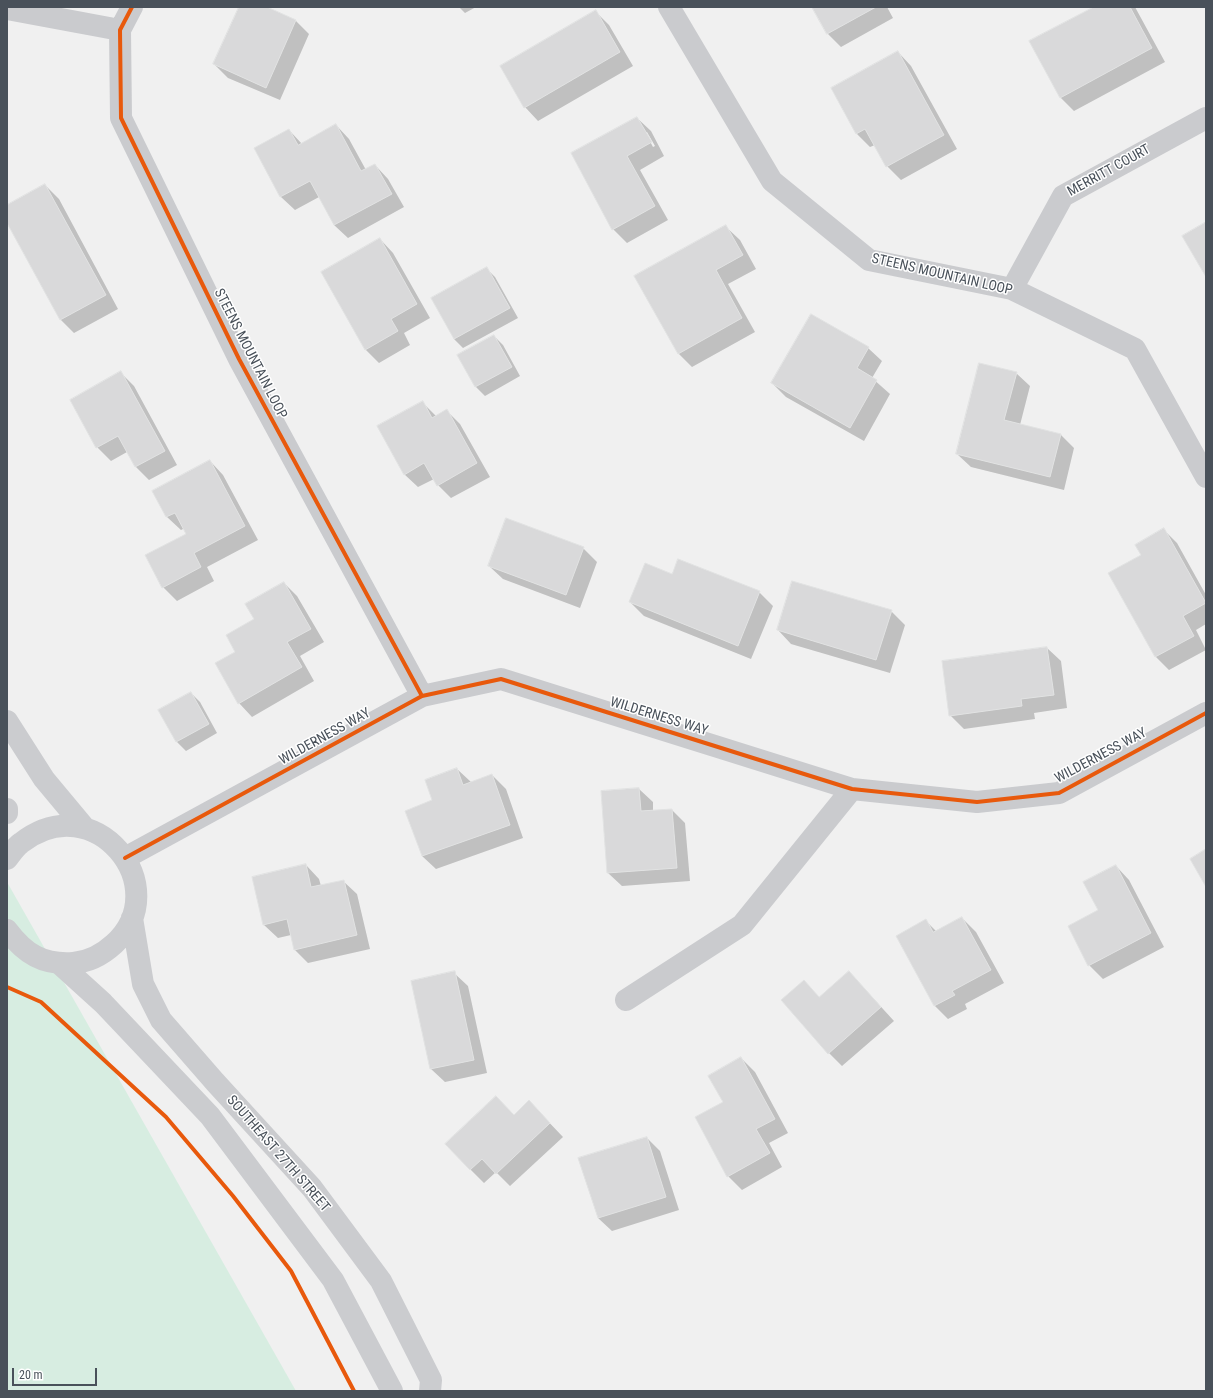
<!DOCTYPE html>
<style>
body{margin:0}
#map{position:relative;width:1213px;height:1398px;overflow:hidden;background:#f0f0f0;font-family:"Roboto Condensed",sans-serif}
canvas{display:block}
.frame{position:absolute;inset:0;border:8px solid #49515a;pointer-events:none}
.scale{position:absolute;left:12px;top:1368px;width:85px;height:18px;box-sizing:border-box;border:2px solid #49515a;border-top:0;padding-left:5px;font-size:12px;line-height:14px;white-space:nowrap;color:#49515a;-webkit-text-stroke:3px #fff;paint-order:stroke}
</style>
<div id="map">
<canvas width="1213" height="1398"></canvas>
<div class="frame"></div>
<div class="scale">20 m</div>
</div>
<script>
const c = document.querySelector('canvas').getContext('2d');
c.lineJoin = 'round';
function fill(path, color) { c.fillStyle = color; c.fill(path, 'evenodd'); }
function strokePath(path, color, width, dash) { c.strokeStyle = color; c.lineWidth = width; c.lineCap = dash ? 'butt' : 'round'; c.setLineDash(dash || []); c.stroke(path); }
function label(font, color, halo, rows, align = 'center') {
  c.font = font + ' "Roboto Condensed",sans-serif'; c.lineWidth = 3; c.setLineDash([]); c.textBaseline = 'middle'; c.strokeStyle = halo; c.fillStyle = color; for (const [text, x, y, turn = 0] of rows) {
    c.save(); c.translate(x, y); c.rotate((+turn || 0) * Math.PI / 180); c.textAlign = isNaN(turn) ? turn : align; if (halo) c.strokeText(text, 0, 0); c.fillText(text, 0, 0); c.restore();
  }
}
const green = new Path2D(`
 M 7,882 L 296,1391 L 7,1391 Z`);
const shadow = new Path2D(`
 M 240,7 L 264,7 L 296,21 L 309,34 L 280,100 L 228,78 L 214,64 Z
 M 459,7 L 476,7 L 465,13 Z
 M 813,7 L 887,7 L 893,18 L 841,47 L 828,34 Z
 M 1096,7 L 1135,7 L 1165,62 L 1074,111 L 1060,97 Z
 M 595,11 L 609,25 L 633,66 L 538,121 L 525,107 Z
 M 898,52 L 911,66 L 957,149 L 901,180 L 887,166 L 875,145 L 870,147 L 857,134 L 832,89 Z
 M 637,118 L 651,131 L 664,156 L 640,170 L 668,220 L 627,243 L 613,229 L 572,154 ZM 645,132 L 647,132 L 655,146 L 653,147 Z
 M 336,125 L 349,139 L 366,170 L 375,165 L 388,179 L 404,207 L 348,238 L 334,225 L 319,197 L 295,210 L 281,197 L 255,149 L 289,130 L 302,144 Z
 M 45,185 L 59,199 L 118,309 L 74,333 L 60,319 L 7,221 L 7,206 Z
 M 726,227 L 740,240 L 756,269 L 728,284 L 755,332 L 692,367 L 678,353 Z
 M 380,239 L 393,253 L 430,318 L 404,333 L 410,345 L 379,363 L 365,349 Z
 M 486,268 L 495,277 L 518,318 L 463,348 L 454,339 L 432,298 Z
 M 494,336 L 503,345 L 520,376 L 485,396 L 476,387 L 458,356 Z
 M 868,348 L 882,361 L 872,378 L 890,394 L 864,441 L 786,397 L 772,383 Z
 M 121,373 L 134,386 L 177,465 L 149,480 L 136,467 L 127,452 L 111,461 L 97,447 L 71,400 Z
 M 1016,373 L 1030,386 L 1020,425 L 1061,435 L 1074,448 L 1064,490 L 971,467 L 957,454 Z
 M 422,402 L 436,416 L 447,411 L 460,424 L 490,477 L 451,498 L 438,485 L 434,479 L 418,487 L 404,474 Z
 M 210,461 L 223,475 L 258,540 L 207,567 L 214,581 L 177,601 L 163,587 L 188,534 L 185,528 L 181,530 L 167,517 L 153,491 Z
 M 1164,530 L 1177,543 L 1206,595 L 1206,624 L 1196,630 L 1206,650 L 1169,670 L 1156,657 L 1142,556 Z
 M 583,548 L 597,562 L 580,608 L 503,579 L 489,566 Z
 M 284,583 L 297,596 L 324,642 L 300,656 L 314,681 L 252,717 L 239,703 L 237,652 L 255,619 Z
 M 759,592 L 773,606 L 751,659 L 644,616 L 630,602 Z
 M 891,611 L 905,625 L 890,673 L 791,644 L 778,630 Z
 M 1047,648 L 1061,661 L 1067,708 L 1034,713 L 1035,719 L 964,729 L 950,715 Z
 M 191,693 L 200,702 L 217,733 L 186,751 L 177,742 L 160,711 Z
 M 457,769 L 471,782 L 492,775 L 506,789 L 523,838 L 436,869 L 422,856 L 434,801 Z
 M 639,789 L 653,802 L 653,811 L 672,810 L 685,823 L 690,881 L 622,886 L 608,873 L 602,792 Z
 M 306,865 L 319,879 L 321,886 L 343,881 L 357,894 L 370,949 L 308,963 L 295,950 L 291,935 L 278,938 L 264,925 Z
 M 1116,866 L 1129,880 L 1164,947 L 1103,979 L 1089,965 L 1099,911 Z
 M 962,918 L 976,932 L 1004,983 L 965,1004 L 967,1009 L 948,1019 L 934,1005 L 926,921 L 937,932 Z
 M 454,973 L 468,986 L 487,1073 L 445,1082 L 431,1069 Z
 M 804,982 L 820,998 L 862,986 L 894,1021 L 842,1066 L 829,1053 Z
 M 741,1058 L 755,1072 L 788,1133 L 769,1143 L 782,1167 L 742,1190 L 728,1176 L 724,1102 Z
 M 542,1115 L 563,1137 L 510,1186 L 496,1172 L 484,1183 L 470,1169 L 514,1116 Z
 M 647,1138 L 660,1151 L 679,1210 L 612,1231 L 598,1218 Z`);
const building = new Path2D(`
 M 239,7 L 267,7 L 296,20 L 266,88 L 213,64 Z
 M 812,7 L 876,7 L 827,34 Z
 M 1094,7 L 1130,7 L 1152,48 L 1060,98 L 1029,41 Z
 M 596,10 L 620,52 L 524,108 L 500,66 Z
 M 898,51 L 944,135 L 886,167 L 865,129 L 856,134 L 831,88 Z
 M 637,117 L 652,142 L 627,156 L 655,206 L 612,230 L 571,153 Z
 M 336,124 L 361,171 L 375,164 L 392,194 L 334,225 L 310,181 L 280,197 L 254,148 L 289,129 L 298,145 Z
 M 45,184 L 106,295 L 60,320 L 7,223 L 7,205 Z
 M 1206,222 L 1206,277 L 1182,236 Z
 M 726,225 L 743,255 L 716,270 L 742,318 L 678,354 L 634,276 Z
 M 380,238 L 417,304 L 391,319 L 398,331 L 365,350 L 321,272 Z
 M 487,267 L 510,308 L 454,339 L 431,298 Z
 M 811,314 L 869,347 L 857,368 L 877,380 L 850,428 L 771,383 Z
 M 494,335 L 512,367 L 475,387 L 457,355 Z
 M 979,363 L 1017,372 L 1004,420 L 1061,434 L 1050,477 L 956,454 Z
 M 121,371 L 165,451 L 135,467 L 118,436 L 96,448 L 70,400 Z
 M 423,401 L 432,418 L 447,409 L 477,463 L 437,486 L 424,463 L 404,475 L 377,426 Z
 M 210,460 L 245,526 L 194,553 L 201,567 L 162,588 L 145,555 L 186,534 L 175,513 L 166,517 L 152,491 Z
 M 506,518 L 584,547 L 566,595 L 488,566 Z
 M 1164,528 L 1206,603 L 1183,616 L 1194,636 L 1155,657 L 1108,573 L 1141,555 L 1135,545 Z
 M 678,559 L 760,591 L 738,646 L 629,602 L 645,563 L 672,574 Z
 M 792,581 L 892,610 L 876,660 L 777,630 Z
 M 284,582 L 311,629 L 287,642 L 302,667 L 238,704 L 215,663 L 235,652 L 226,635 L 254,619 L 245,604 Z
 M 1047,647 L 1054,695 L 1021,699 L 1022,706 L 949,716 L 942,661 Z
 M 191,692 L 209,724 L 176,742 L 158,710 Z
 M 457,768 L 463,785 L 492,774 L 510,825 L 422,856 L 405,811 L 432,800 L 425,780 Z
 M 639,788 L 641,811 L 672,809 L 677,868 L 607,873 L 601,791 Z
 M 1206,849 L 1206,887 L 1190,859 Z
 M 306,864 L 311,887 L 344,880 L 357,935 L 294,950 L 287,919 L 263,925 L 252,877 Z
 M 1116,865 L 1151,933 L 1088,966 L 1068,926 L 1098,910 L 1083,882 Z
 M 962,917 L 991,970 L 952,991 L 955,995 L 934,1006 L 896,936 L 926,919 L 933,932 Z
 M 455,971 L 474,1060 L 430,1069 L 411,981 Z
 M 849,971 L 881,1007 L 828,1054 L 781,1000 L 804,980 L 819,997 Z
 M 741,1057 L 775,1119 L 756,1129 L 770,1153 L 727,1177 L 695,1117 L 723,1102 L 708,1076 Z
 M 496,1096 L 514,1115 L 529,1100 L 550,1123 L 496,1174 L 482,1159 L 470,1170 L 445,1144 Z
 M 647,1137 L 666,1197 L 598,1218 L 578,1158 Z`);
const minor = new Path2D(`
 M 132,7 L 120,30 L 121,118 L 239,359 L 422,696
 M 669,7 L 772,181 L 869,260 L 1012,289 L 1135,349 L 1206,477
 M 7,9 L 120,30
 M 1012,289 L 1063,196 L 1206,118
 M 125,858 L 422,696 L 501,679 L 852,789 L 977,802 L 1059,793 L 1206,713
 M 626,1000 L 742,925 L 852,789`);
const secondary = new Path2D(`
 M 7,721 L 44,779 L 84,827
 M 7,809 L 7,813
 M 7,859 C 11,854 15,847 21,843 C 94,785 177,887 114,944 C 102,955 89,962 73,963 C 43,965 25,954 7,930
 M 132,918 L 143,984 L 161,1020 L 215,1082 L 312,1188 L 381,1281 L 431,1380 L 430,1391
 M 60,964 L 103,1003 L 210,1116 L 333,1280 L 392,1391`);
const cycleway = new Path2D(`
 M 132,7 L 120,30 L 121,118 L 239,359 L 422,696
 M 125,858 L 422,696 L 501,679 L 852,789 L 977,802 L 1059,793 L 1206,713
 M 7,987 L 41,1002 L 166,1117 L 233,1196 L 291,1271 L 354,1391`);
const streetNames = [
 ["MERRITT COURT",1109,171,-29],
 ["STEENS MOUNTAIN LOOP",942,275,13],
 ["STEENS MOUNTAIN LOOP",250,354,63],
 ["WILDERNESS WAY",659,717,17],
 ["WILDERNESS WAY",325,737,-29],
 ["WILDERNESS WAY",1101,756,-28],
 ["SOUTHEAST 27TH STREET",278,1154,49]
];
fill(green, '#d7ede1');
fill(shadow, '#0003');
fill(building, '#d9d9da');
strokePath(building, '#e1e2e2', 1);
strokePath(minor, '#cacbce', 22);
strokePath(secondary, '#cbcccf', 22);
strokePath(cycleway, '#e8590c', 4);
label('14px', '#49515a', '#fff', streetNames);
</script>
